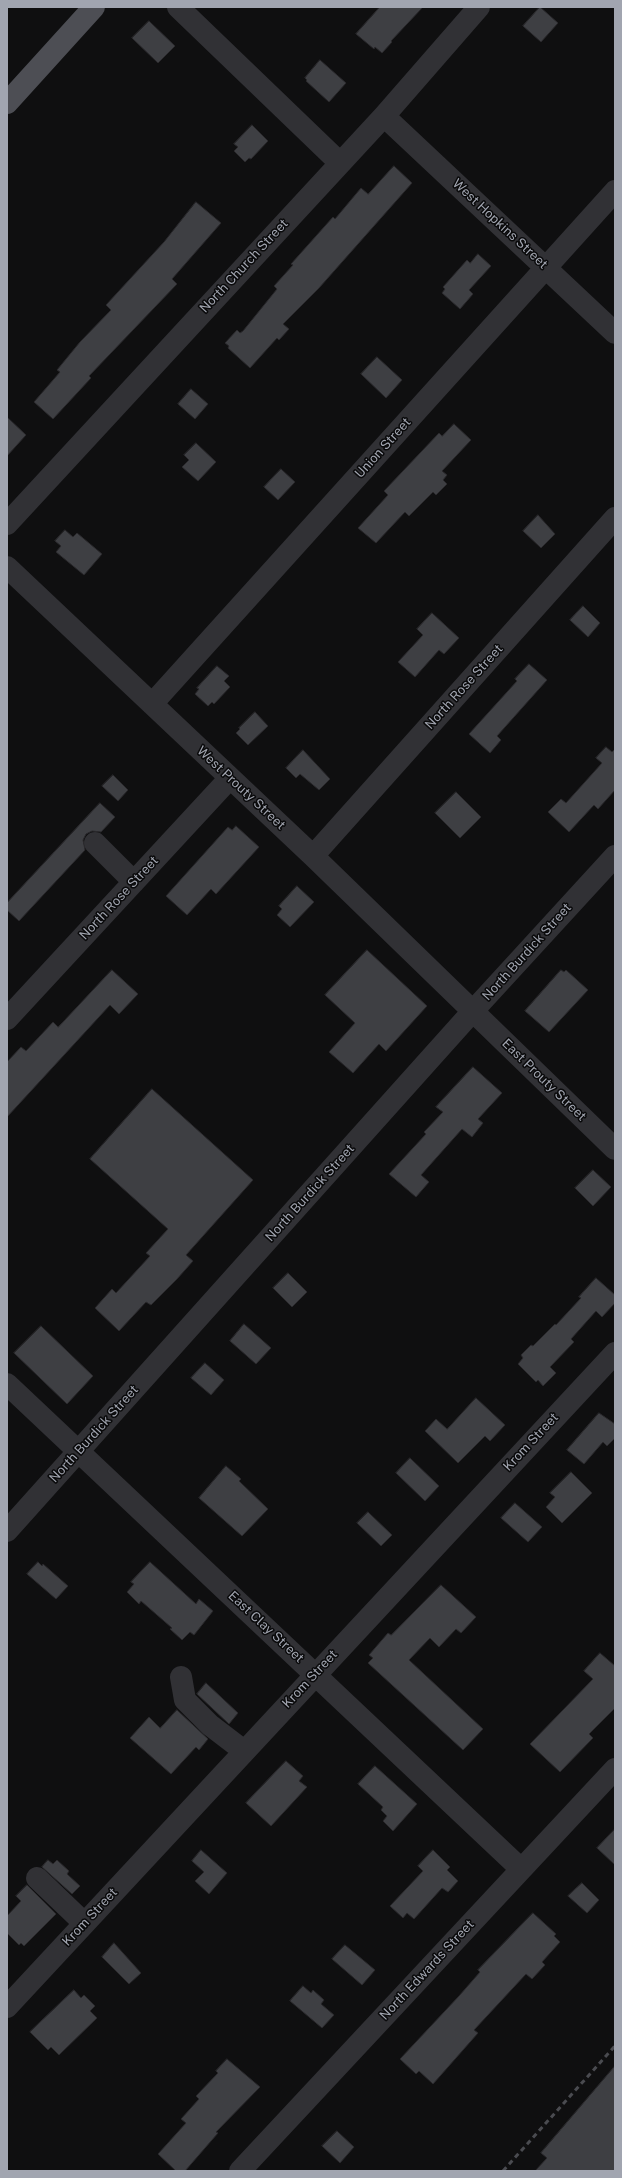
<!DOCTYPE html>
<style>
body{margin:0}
#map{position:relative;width:622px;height:2178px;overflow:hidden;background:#0f0f10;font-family:"Public Sans",sans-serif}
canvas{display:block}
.frame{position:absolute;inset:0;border:8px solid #a1a5b0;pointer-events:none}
</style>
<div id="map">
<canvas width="622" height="2178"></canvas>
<div class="frame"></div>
</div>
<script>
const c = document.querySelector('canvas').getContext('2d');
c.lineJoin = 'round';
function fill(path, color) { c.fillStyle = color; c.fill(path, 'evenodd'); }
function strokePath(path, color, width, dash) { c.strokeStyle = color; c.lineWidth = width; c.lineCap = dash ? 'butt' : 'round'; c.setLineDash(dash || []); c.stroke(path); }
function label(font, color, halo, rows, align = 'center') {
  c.font = font + ' "Public Sans",sans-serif'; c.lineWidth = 3; c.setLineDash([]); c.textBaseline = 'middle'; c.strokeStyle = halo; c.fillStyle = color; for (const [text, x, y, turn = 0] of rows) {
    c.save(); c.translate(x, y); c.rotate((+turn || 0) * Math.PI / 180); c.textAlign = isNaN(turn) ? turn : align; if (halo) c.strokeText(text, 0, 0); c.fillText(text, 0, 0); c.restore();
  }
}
const building = new Path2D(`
 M 380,7 L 423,7 L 391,41 L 392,42 L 382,53 L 375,47 L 374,49 L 356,34 Z
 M 540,7 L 558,23 L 541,42 L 523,26 Z
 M 149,21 L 175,46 L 158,63 L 132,38 Z
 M 320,60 L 346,83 L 329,102 L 306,81 L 307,80 L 305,78 Z
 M 252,125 L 268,141 L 251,159 L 249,158 L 245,162 L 234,151 L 238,147 L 234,144 Z
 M 394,166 L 412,183 L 319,288 L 283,324 L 289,329 L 279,340 L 277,338 L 250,368 L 228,348 L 229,346 L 225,343 L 237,330 L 240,333 L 243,331 L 277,289 L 274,286 L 293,265 L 291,264 L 333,217 L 335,219 L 361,188 L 368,194 Z
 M 196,202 L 221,223 L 172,279 L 177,284 L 89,376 L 91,378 L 53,419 L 34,402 L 60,372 L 57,370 L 80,342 L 111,310 L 106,305 L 164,242 Z
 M 478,254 L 491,266 L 469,290 L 473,294 L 460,309 L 442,293 L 445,289 L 443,287 L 467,260 L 470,263 Z
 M 377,357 L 402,380 L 386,398 L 361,374 Z
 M 191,389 L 208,404 L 195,419 L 178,404 Z
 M 7,417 L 26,435 L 7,456 Z
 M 454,424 L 471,440 L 442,471 L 447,475 L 443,480 L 447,484 L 436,495 L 433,492 L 409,516 L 405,512 L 376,543 L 358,528 L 388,495 L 384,491 L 439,433 L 442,436 Z
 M 196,443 L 216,462 L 198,481 L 182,467 L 189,460 L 184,455 Z
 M 281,469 L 295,482 L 278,500 L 264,487 Z
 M 538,515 L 555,534 L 541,548 L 523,531 Z
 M 65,530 L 73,537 L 77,533 L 102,554 L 84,575 L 56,552 L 61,546 L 55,541 Z
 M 583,606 L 600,623 L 588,637 L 570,620 Z
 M 432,613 L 459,638 L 444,654 L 439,650 L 415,677 L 398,662 L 423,635 L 417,629 Z
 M 529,664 L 547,680 L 497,736 L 501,740 L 490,753 L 469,734 L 517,681 L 515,679 Z
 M 217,666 L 229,676 L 224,681 L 230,687 L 214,704 L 212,702 L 208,706 L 195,694 L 199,689 L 197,688 Z
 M 255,712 L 268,726 L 248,745 L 236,733 L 240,729 L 239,728 Z
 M 606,747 L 612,752 L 615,749 L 615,790 L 598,809 L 594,805 L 569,832 L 548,812 L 561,799 L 566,803 L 602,763 L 596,758 Z
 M 303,750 L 330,779 L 319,790 L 300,774 L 296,778 L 286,768 Z
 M 113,775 L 128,790 L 118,801 L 102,786 Z
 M 456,792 L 481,817 L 460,838 L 435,813 Z
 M 100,803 L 115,817 L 101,832 L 92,831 L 86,834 L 83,840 L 85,850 L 19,921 L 7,910 L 7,903 Z
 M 236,826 L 259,847 L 216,894 L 211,889 L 187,915 L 166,896 L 228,827 L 232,830 Z
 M 297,886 L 314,902 L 290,927 L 277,915 L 282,909 L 279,906 Z
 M 367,950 L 427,1006 L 386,1051 L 379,1044 L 353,1073 L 329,1052 L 355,1023 L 325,995 Z
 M 112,970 L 138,994 L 119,1014 L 110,1005 L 7,1117 L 7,1062 L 21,1047 L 26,1051 L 53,1022 L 58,1027 Z
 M 561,970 L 564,972 L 566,970 L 588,990 L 549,1032 L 525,1011 Z
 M 473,1067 L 502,1093 L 478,1119 L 483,1123 L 472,1137 L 462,1129 L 421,1175 L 429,1182 L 416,1197 L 389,1174 L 426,1134 L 424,1132 L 443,1112 L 436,1107 Z
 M 152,1089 L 253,1180 L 186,1255 L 193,1261 L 177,1279 L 151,1305 L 146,1302 L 119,1331 L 95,1308 L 112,1289 L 116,1293 L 150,1256 L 146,1253 L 168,1229 L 90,1159 Z
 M 593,1170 L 611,1187 L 593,1206 L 575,1188 Z
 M 288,1273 L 307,1292 L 292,1307 L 273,1288 Z
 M 596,1278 L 615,1295 L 615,1303 L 602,1317 L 596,1311 L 571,1339 L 574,1342 L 550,1367 L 556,1373 L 543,1386 L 538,1380 L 536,1382 L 518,1364 L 523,1358 L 521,1355 L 531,1345 L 533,1346 L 555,1324 L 556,1325 L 581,1298 L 579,1297 Z
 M 244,1324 L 271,1348 L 256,1364 L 230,1341 Z
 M 41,1326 L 93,1376 L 67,1404 L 14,1353 Z
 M 205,1363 L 224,1380 L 211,1395 L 191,1378 Z
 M 476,1398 L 505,1425 L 490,1441 L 485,1436 L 458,1463 L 425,1431 L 436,1419 L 447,1429 Z
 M 599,1413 L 615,1424 L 615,1438 L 607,1446 L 603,1442 L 584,1464 L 567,1450 Z
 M 410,1458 L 439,1486 L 425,1501 L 396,1473 Z
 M 226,1466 L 241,1479 L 239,1481 L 268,1509 L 242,1536 L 199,1498 Z
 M 571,1472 L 592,1493 L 562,1523 L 546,1507 L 555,1497 L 550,1493 Z
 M 515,1503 L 542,1527 L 528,1542 L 501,1518 Z
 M 368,1512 L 392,1535 L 381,1546 L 357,1523 Z
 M 38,1562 L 42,1566 L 43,1564 L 68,1586 L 56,1599 L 27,1574 Z
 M 150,1562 L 196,1604 L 199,1599 L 213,1611 L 194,1635 L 190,1632 L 182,1640 L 170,1629 L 172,1628 L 141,1601 L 139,1604 L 127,1592 L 134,1584 L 131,1582 Z
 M 441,1585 L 476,1617 L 461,1633 L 456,1629 L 439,1647 L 430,1638 L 409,1660 L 483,1729 L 463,1750 L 368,1663 L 373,1658 L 369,1655 L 388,1633 L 391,1635 Z
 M 600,1653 L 615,1666 L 615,1708 L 589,1734 L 593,1738 L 560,1772 L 530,1744 L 593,1679 L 584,1671 Z
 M 206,1683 L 238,1713 L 229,1724 L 197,1694 Z
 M 177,1710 L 208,1739 L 199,1750 L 196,1747 L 171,1774 L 130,1738 L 149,1717 L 160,1728 Z
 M 286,1761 L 303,1776 L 299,1781 L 307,1787 L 271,1826 L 246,1803 Z
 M 375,1766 L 417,1804 L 393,1831 L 383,1821 L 387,1816 L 381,1810 L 383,1807 L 358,1784 Z
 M 615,1829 L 615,1865 L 597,1848 Z
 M 201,1850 L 227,1873 L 209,1894 L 195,1881 L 204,1872 L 192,1861 Z
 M 433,1850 L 450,1867 L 447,1870 L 458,1881 L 448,1892 L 442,1888 L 414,1919 L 407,1913 L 403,1918 L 390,1906 L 423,1871 L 418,1866 Z
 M 48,1860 L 53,1864 L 57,1860 L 69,1871 L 67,1874 L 80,1886 L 72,1894 L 42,1867 Z
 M 582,1883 L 599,1900 L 587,1913 L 568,1896 Z
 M 27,1885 L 56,1914 L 24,1946 L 21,1943 L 19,1945 L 7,1933 L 7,1916 L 21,1901 L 16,1896 Z
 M 533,1913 L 556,1934 L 554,1936 L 560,1942 L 542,1962 L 545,1965 L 532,1979 L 526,1974 L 474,2030 L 478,2033 L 433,2084 L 419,2071 L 416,2074 L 400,2059 L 459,1996 L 480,1972 L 478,1970 Z
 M 114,1943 L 141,1973 L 129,1984 L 102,1957 Z
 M 345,1945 L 375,1970 L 362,1985 L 332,1959 Z
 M 303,1986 L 311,1993 L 313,1990 L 324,2000 L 321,2004 L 334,2015 L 322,2028 L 290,2001 Z
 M 74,1990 L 81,1998 L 84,1995 L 95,2006 L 90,2011 L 97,2018 L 59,2055 L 51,2047 L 48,2050 L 30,2032 Z
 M 227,2059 L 260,2087 L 216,2132 L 218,2133 L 185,2171 L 176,2171 L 158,2154 L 186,2123 L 181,2119 L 199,2099 L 196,2096 L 218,2073 L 216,2071 Z
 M 615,2066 L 615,2171 L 535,2171 L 547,2158 L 541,2153 Z
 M 337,2131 L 354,2147 L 340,2163 L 322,2146 Z`);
const minor = new Path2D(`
 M 178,7 L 340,163
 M 384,116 L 615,333
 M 7,524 L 384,116 L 479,7
 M 7,567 L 313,856 L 615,1149
 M 152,704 L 615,191
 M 95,843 L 134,882
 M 313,856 L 615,518
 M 7,1019 L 230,778
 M 7,1384 L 521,1869
 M 7,1531 L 472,1012 L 615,856
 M 181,1677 L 185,1700 L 210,1725 L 244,1751
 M 37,1878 L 84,1923
 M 7,2007 L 615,1353
 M 240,2171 L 615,1769`);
const major = new Path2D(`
 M 7,103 L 94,7`);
const rail = new Path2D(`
 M 503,2171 L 615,2046`);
const streetNames = [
 ["West Hopkins Street",500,224,43],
 ["North Church Street",244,266,-47],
 ["Union Street",383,448,-48],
 ["North Rose Street",464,687,-48],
 ["West Prouty Street",241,788,43],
 ["North Rose Street",119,898,-47],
 ["North Burdick Street",527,952,-48],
 ["East Prouty Street",544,1080,44],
 ["North Burdick Street",310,1193,-48],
 ["North Burdick Street",94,1434,-48],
 ["Krom Street",531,1442,-47],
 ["East Clay Street",266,1627,43],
 ["Krom Street",310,1679,-47],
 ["Krom Street",90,1917,-47],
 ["North Edwards Street",427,1970,-47]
];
fill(building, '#3e3f43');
strokePath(building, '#2a292c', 1);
strokePath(minor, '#313135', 22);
strokePath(major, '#4d4e54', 22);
strokePath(rail, '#4a4b50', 3, [5, 4]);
label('13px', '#a1a5b0', '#0a0a0b', streetNames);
</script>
